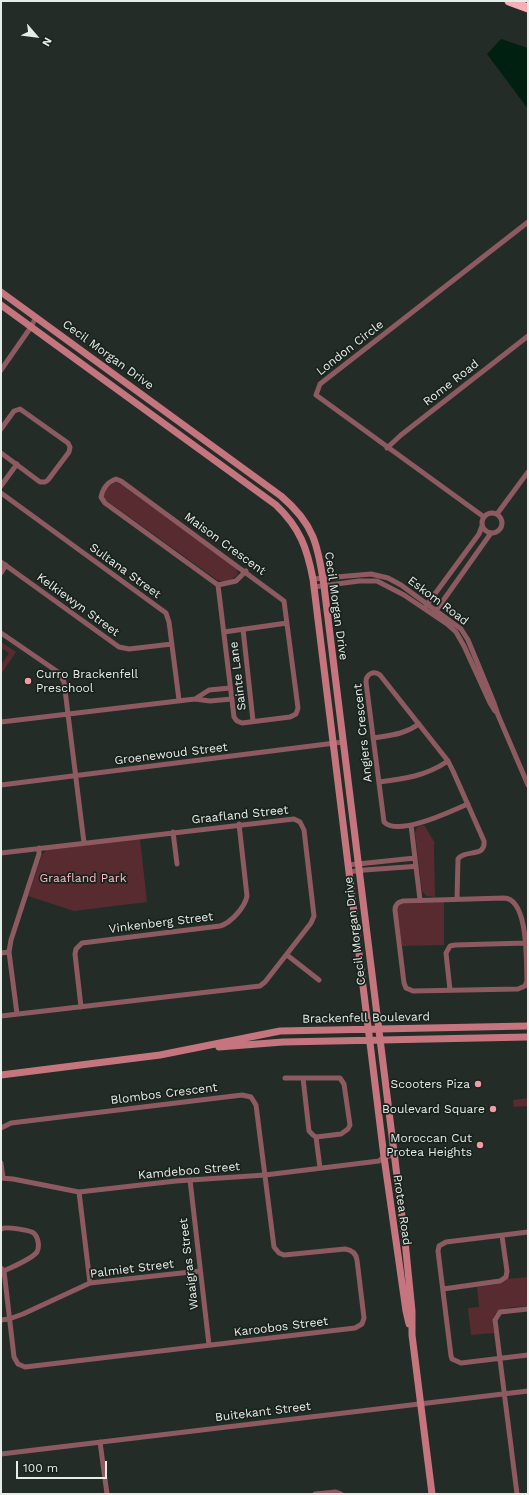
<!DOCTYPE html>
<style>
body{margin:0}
#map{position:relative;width:529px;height:1495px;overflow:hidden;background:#232c26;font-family:"Work Sans",sans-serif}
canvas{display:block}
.frame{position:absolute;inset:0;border:2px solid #e6ece8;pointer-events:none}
.north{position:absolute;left:16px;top:16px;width:40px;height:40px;-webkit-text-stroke:3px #19221d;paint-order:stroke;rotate:118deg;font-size:11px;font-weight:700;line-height:16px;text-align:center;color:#e6ece8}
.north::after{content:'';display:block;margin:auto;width:14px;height:18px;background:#e6ece8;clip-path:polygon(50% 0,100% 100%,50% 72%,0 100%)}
.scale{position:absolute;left:16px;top:1461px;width:91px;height:18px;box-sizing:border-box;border:2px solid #e6ece8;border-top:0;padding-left:5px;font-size:12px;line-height:14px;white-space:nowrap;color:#e6ece8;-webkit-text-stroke:3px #19221d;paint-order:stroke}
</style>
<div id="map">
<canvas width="529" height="1495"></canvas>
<div class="frame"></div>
<div class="north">N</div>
<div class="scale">100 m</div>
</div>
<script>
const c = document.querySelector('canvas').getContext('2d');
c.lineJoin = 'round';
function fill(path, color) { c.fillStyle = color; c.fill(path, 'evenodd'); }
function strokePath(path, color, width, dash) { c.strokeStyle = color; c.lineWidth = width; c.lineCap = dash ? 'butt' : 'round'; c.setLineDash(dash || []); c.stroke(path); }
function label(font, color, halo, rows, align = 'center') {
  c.font = font + ' "Work Sans",sans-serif'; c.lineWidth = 3.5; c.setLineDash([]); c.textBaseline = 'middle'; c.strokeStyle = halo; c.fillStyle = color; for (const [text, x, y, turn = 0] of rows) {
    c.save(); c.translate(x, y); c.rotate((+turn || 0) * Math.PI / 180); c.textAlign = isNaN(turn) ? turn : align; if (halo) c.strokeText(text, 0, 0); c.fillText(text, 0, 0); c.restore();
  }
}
const green = new Path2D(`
 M 115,482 L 119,483 L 236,568 L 238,574 C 233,580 225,583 217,580 L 106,500 L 104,496 C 105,490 109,484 115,482 Z
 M 1,642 L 16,652 L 1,674 L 1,665 L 9,653 L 1,648 Z
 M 424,825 L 435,843 L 434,844 L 435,897 L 426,896 L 422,891 L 415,833 L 417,827 Z
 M 140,839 L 147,902 L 74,911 L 28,896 L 42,855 L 46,850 Z
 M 444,902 L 444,945 L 402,946 L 397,909 L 401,904 Z
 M 528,1098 L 528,1106 L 514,1107 L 513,1100 Z
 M 528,1277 L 528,1306 C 517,1307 495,1306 493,1319 C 492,1323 493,1328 494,1333 L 471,1335 L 468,1308 L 479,1307 L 477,1287 L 499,1284 L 507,1279 Z`);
const water = new Path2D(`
 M 501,39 L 528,48 L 528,109 L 487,54 Z`);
const street = new Path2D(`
 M 1,370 L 31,327 L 36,317
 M 1,429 L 14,411 L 20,409 L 68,443 L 70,447 L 69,452 L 48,480 L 45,482 L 40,482 L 1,453
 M 387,448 L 401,435 L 528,336
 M 116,479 L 121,481 L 284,601 L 298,708 L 296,714 L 290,717 L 242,723 L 237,721 L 234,717 L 218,585 L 105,503 L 101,497 C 103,488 107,482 116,479 Z
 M 1,486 L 17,464
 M 1,493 L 166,613 L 169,622 L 179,700
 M482 523a10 10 0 1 1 20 0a10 10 0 1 1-20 0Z
 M 497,514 L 528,472
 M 484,517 L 316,395 L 320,384 L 528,222
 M 1,562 L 119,647 L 129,649 L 172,644
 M 1,573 L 6,565
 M 313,579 L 371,574 L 388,578 L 401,585 L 461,629 L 468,640 L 494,703 L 498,715 L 528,785
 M 218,585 L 236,581 L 246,571
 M 314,587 L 359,581 L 377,581 L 404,595 L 447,624 L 456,632 L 464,646 L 490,703 L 495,711
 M 426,606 L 479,534 L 482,526
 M 435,612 L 491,533
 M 243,629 L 253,721
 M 224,632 L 287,623
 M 1,633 L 58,672 L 64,682 L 84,843
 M 195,699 L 209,690 L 230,688
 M 1,722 L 195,699 L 210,701 L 232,699
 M 373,738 C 391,735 403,735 419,724
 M 379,782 C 404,779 426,776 448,761
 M 1,785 L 343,742
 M 411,825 L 420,900
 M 173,832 L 177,864
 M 1,853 L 294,819 L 300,822 L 304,830 L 314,916 L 311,923 L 265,982 L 260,986 L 1,1016
 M 348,865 L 415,858
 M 349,872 C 371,868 393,869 416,866
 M 504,898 C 529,899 526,963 527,981 L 525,986 L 518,989 L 413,991 L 406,988 L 404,983 L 395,910 C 395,905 398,902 403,901 Z
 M 457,899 L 458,859 C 465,849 486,858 484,841 L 453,771 L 448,761 L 380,675 C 374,670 366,674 366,682 L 384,822 C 399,837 451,811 468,804
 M 1,953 L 9,952
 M 287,955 L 319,980
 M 450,990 L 446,953 L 450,946 L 455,945 L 526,943
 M 81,1007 L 75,954 L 76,949 L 82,943 L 220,926 C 231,923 245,907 247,896 L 239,824
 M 17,1014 L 9,952 L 11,940 L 39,854 L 39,848
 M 285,1078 L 303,1078
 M 1,1128 L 11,1123 L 242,1095 L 251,1097 L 256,1105 L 274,1247 L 279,1253 L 284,1255 L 345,1249 C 352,1250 356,1253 357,1260 L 364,1318 L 362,1324 L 355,1328 L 25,1367 L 18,1364 L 14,1357 L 4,1271 L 1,1268
 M 316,1137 L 341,1134 L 348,1129 L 350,1125 L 344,1084 L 340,1078 L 303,1078 L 309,1131 L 313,1135 L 316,1137 L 320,1168
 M 1,1163 L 3,1178
 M 1,1178 L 13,1179 L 79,1192 L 176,1181 L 265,1175 L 379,1161 L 384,1157 L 394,1155
 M 190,1180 L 209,1345
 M 79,1192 L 90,1283
 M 1,1229 C 6,1226 26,1230 32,1232 C 38,1235 40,1246 37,1252 C 32,1259 12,1267 4,1271
 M 528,1232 L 446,1242 L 439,1246 L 438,1251 L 451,1356 L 452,1359 L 461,1363 L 528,1355
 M 443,1289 L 500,1281 L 506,1277 L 507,1271 L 502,1236
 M 1,1320 L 9,1319 L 23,1314 L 90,1283 L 200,1271
 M 100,1442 L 107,1494
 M 1,1454 L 528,1391
 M 315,1494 L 336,1492 L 341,1494
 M 517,1494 L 495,1320 L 500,1312 L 528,1309`);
const secondary = new Path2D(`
 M 1,292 L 281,496 C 314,524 318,545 324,586 L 405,1241 L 412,1311 L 412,1335 L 432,1494
 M 1,305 L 276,505 C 300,528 307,548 313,579 L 384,1157 L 406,1311 L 409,1324
 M 219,1047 L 283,1042 L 528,1037
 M 1,1075 L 160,1055 L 280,1031 L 528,1026`);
const highway = new Path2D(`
 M 509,1 L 528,8`);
const markers = [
 [28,681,4,"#f49aa4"],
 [478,1084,4,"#f49aa4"],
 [493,1109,4,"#f49aa4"],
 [480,1145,4,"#f49aa4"]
];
const streetNames = [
 ["London Circle",350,348,-38],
 ["Cecil Morgan Drive",108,355,36],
 ["Rome Road",451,383,-38],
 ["Maison Crescent",225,544,36],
 ["Sultana Street",125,571,36],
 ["Eskom Road",438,601,37],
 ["Kelkiewyn Street",78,605,36],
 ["Cecil Morgan Drive",336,606,82],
 ["Sainte Lane",238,676,-97],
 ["Angiers Crescent",363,733,-96],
 ["Groenewoud Street",171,754,-7],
 ["Graafland Street",240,815,-6],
 ["Vinkenberg Street",161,923,-7],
 ["Cecil Morgan Drive",355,931,-97],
 ["Brackenfell Boulevard",366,1018,-1],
 ["Blombos Crescent",164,1094,-7],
 ["Kamdeboo Street",189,1171,-5],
 ["Protea Road",402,1210,82],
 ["Waaigras Street",189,1264,-97],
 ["Palmiet Street",132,1269,-7],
 ["Karoobos Street",281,1327,-7],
 ["Buitekant Street",263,1412,-7]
];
const poiNames = [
 ["Curro Brackenfell",36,674,"left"],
 ["Preschool",36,688,"left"],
 ["Scooters Piza",470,1084],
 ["Boulevard Square",485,1109],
 ["Moroccan Cut",472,1138],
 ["Protea Heights",472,1152]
];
const parkNames = [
 ["Graafland Park",83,878]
];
fill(green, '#582b31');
fill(water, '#002111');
strokePath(street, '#8c5a60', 5);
strokePath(secondary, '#c4757e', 7);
strokePath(highway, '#f9aeb5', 9);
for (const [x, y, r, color] of markers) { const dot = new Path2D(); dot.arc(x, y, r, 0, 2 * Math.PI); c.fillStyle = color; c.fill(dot); strokePath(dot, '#19221d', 1.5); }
label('12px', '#e6ece8', '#19221d', streetNames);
label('12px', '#e6ece8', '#19221d', poiNames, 'right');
label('12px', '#f9bcc2', '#19221d', parkNames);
</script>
